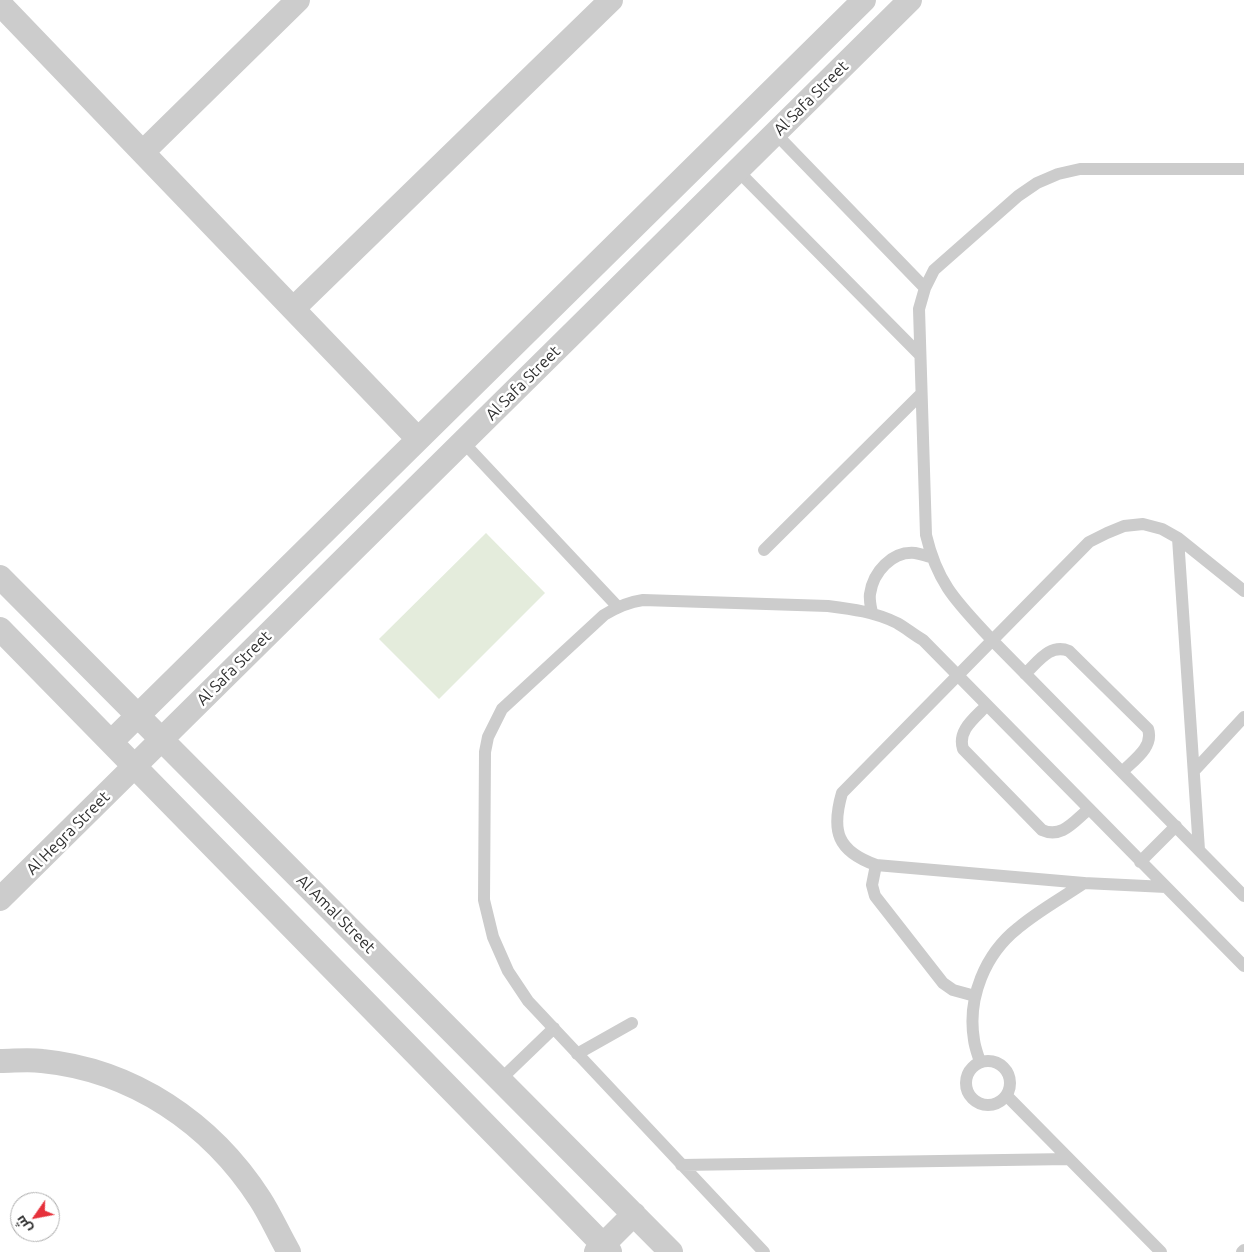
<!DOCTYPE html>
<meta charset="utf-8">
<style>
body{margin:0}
#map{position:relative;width:1244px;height:1252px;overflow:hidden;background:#fff;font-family:Ubuntu,Cairo,sans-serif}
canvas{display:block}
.north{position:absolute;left:10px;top:1192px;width:50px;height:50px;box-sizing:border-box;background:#fff;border:1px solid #acacac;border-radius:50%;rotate:237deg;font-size:14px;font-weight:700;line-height:20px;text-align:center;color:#2f2f2f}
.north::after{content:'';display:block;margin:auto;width:18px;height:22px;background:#e6313b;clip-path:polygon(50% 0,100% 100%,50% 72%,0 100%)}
</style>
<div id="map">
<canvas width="1244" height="1252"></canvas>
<div class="north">ش</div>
</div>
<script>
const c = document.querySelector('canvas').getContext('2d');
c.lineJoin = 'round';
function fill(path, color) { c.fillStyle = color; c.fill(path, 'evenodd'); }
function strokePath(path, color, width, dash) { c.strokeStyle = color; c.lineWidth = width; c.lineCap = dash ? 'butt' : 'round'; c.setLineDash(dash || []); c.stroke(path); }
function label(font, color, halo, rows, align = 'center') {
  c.font = font + ' Ubuntu,sans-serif'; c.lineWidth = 5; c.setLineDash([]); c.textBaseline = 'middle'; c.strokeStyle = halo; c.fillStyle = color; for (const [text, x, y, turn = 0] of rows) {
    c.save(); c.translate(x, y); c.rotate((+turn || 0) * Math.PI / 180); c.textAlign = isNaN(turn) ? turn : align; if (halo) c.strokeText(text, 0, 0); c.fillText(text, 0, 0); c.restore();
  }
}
const green = new Path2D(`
 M 486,533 L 545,593 L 439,699 L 379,639 Z`);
const service = new Path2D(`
 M 775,133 L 925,288
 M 1244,169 L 1080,169 L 1058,174 L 1037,183 L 1018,196 L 934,270 L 925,288 L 919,309 L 926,535 C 938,586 959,604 993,641 L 1244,896
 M 738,171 L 920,355
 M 463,442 L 617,606
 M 1178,538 L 1199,850
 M 764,550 L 921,394
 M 872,613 C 871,607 869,600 870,594 C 873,572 892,551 915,553 C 921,554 926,556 931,557
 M 1025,674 C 1038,662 1050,643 1069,651 L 1148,729 C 1154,747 1134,760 1122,772
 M 987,705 C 975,718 957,730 963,749 L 1042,830 C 1062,839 1074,821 1089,809
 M 1194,771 L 1244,717
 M 1140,862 L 1176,826
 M 876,865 L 872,885 L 875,896 L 943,983 L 953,990 L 975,996
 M 1166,887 L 1084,883 L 876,865 C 837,851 831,831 842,793 L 1089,542 L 1107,533 L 1124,526 L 1143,524 L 1162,529 L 1178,538 L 1244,591
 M 577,1054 L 632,1023
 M966 1083a22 22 0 1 1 44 0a22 22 0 1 1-44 0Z
 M 980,1062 C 978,1055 975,1048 974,1040 C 967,998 985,954 1018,928 C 1038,911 1062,898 1084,883
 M 500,1080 L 554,1028
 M 1007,1096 L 1161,1252
 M 681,1165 L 1069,1159
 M 764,1252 L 528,1001 L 508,971 L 493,937 L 484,900 L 485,752 L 488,737 L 502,709 L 604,615 C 617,607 628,602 643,600 L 828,606 C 852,609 875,612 897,623 C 906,628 914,635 923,640 L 1244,966
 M 1242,1252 L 1244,1250`);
const minor = new Path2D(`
 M 0,4 L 418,439
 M 143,152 L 298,0
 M 293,309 L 611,0
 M 0,577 L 671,1252
 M 0,629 L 610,1252
 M 111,742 L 864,0
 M 0,899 L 910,0
 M 0,1061 C 14,1061 28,1059 42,1061 C 133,1070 211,1123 260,1199 C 271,1216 279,1235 289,1252
 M 596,1252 L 634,1214`);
const streetNames = [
 ["Al Safa Street",811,98,-45],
 ["Al Safa Street",523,383,-45],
 ["Al Safa Street",234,668,-45],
 ["Al Hegra Street",68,833,-45],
 ["Al Amal Street",336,914,45]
];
fill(green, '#e4ecdc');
strokePath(service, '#ccc', 12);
strokePath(minor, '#ccc', 24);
label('16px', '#2f2f2f', '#fff', streetNames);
</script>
